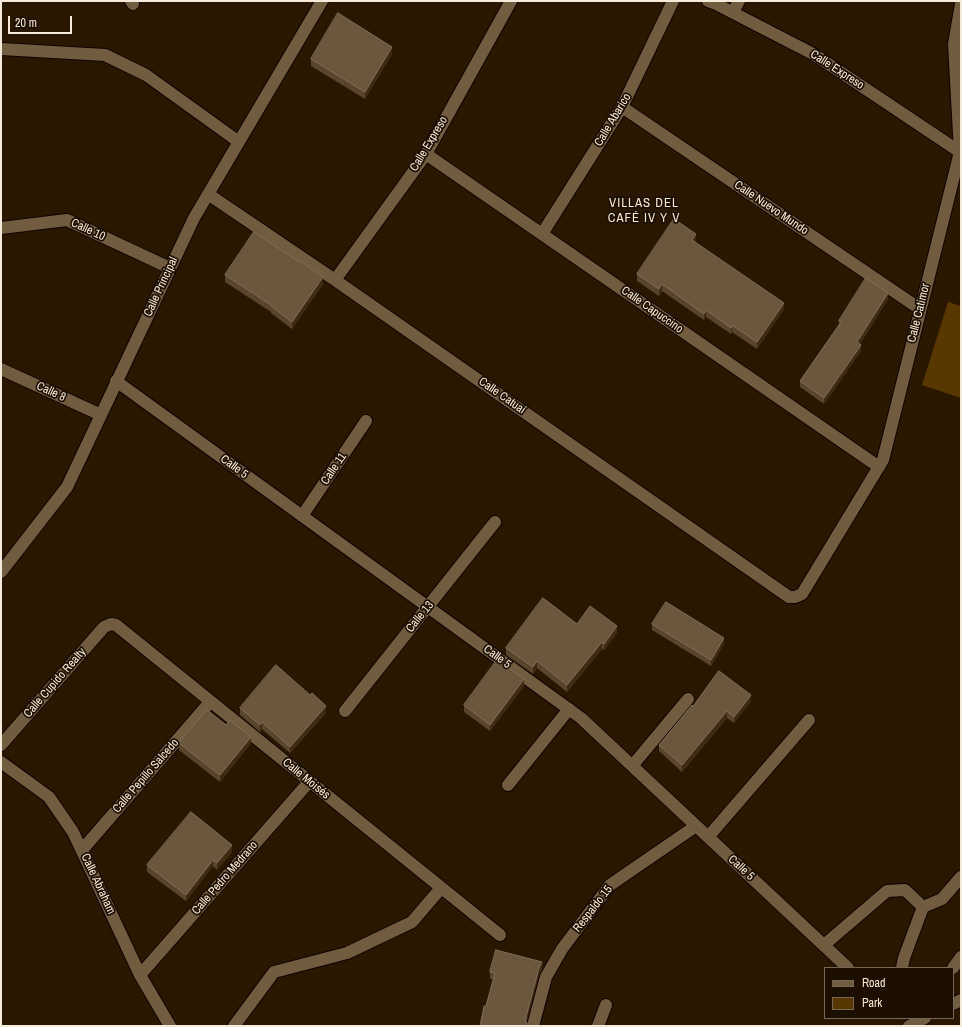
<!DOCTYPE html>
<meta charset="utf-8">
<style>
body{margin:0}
#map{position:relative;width:962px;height:1027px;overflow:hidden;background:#291700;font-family:"Archivo Narrow",sans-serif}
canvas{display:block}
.frame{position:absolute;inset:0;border:2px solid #f6eada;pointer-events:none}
.legend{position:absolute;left:824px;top:967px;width:130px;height:52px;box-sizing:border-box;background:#1c0f00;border:1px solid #736757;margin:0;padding:5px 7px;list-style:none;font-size:12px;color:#f6eada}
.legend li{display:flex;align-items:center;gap:8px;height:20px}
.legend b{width:20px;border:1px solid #736757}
.scale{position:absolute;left:8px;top:16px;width:64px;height:18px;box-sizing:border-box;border:2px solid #f6eada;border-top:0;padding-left:5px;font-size:12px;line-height:14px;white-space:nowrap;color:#f6eada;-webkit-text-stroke:3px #1c0f00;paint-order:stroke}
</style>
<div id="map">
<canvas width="962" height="1027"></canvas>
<div class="frame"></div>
<ul class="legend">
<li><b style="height:5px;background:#715c40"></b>Road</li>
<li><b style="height:11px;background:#583800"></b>Park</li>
</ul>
<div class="scale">20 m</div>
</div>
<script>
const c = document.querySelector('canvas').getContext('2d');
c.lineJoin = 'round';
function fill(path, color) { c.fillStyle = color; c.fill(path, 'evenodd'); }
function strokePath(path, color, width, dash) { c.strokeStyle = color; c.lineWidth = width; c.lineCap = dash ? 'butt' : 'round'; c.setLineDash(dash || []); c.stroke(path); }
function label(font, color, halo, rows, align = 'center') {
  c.font = font + ' "Archivo Narrow",sans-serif'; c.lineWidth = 3.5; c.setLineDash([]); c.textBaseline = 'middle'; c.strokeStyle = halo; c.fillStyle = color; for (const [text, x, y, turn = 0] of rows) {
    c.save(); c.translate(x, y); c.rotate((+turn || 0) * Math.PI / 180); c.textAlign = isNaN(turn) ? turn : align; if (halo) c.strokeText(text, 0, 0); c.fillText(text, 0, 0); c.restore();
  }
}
const green = new Path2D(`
 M 948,302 L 961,306 L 961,398 L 922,385 Z`);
const minor = new Path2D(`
 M 131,1 L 133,4
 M 708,1 L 716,4 L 815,55 L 960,152
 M 733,12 L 739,1
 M 1,49 L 105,55 L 146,75 L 239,142
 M 622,107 L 920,309
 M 426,154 L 879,467
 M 208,194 L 335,280 L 789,597 L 795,597 L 802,594 L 883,460 L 960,152 L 954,44 L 961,4
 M 1,228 L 67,220 L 170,268
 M 542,234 L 622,107 L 673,1
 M 335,280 L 426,154 L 511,1
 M 1,369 L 101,415
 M 116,381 L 581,718 L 848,968
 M 302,516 L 366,421
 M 1,572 L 67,487 L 194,218 L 322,1
 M 345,711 L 495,522
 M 1,745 L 104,627 L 111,624 L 116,625 L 500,935
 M 1,762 L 49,797 L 73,832 L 140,975 L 170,1026
 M 632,766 L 688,699
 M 508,785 L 569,709
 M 708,837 L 809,720
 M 82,850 L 210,702
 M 824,945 L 887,891 L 905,890 L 923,907
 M 902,968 L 904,958 L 923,907 L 942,899 L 961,877
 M 953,968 L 961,957
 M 140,975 L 309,782
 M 953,1004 L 961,1000
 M 234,1026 L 274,972 L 347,953 L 412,922 L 441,888
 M 533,1026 L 546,977 L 562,949 L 610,885 L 696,826
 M 598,1026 L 606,1005
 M 909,1026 L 925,1018`);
const wall = new Path2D(`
 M 392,54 L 365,99 L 311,66 L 311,59 Z
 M 696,241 L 695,242 L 784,309 L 757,349 L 732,332 L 731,334 L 706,317 L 704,320 L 662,291 L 659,296 L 637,281 L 637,274 Z
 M 225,275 L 323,284 L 292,329 L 271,313 L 271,312 L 225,282 Z
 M 888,299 L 860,344 L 861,351 L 824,404 L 800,387 L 800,381 L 839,325 L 839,321 Z
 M 577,624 L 617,633 L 604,650 L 602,649 L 567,692 L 537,668 L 533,674 L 506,655 L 506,648 Z
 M 652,624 L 724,644 L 711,666 L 652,630 Z
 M 524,686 L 490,731 L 464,712 L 464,705 Z
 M 751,701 L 734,723 L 727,718 L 682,772 L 659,751 L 659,745 L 693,706 Z
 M 240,708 L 326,713 L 290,753 L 262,729 L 260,732 L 240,715 Z
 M 226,725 L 251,743 L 220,782 L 179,750 L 179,743 Z
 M 232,852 L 217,870 L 213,866 L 186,901 L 147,872 L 147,865 Z
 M 542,969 L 539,975 L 486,1006 L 493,979 L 490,979 L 490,972 Z`);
const shadedWall = new Path2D(`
 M 392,47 L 392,54 L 365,99 L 365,92 Z
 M 696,234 L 696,241 L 692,247 L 692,240 Z
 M 323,277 L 323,284 L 292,329 L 292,322 Z
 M 662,284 L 662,291 L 659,296 L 659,289 Z
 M 888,293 L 888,299 L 857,348 L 857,342 Z
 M 784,303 L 784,309 L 757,349 L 757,342 Z
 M 706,310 L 706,317 L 704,320 L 704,314 Z
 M 732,325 L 732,332 L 731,334 L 731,328 Z
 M 861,345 L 861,351 L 824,404 L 824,398 Z
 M 617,626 L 617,633 L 604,650 L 604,644 Z
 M 724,638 L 724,644 L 711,666 L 711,660 Z
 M 602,642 L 602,649 L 567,692 L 567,685 Z
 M 537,661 L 537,668 L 533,674 L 533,667 Z
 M 524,679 L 524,686 L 490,731 L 490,725 Z
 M 751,695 L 751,701 L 734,723 L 734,717 Z
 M 326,706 L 326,713 L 290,753 L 290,747 Z
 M 727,711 L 727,718 L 682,772 L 682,765 Z
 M 262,722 L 262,729 L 260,732 L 260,725 Z
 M 251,737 L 251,743 L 220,782 L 220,775 Z
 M 232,845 L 232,852 L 217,870 L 217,863 Z
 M 213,860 L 213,866 L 186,901 L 186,895 Z
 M 542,962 L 542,969 L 539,975 L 526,1024 L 526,1017 L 539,968 Z`);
const building = new Path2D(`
 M 338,13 L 392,47 L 365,92 L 311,59 Z
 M 674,219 L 696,234 L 692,240 L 784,303 L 757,342 L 732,325 L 731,328 L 706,310 L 704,314 L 662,284 L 659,289 L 637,274 Z
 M 254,232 L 301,263 L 302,262 L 323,277 L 292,322 L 271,306 L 271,305 L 225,275 Z
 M 866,278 L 888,293 L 857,342 L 861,345 L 824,398 L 800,381 L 841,322 L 839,321 Z
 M 543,598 L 577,624 L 590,606 L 617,626 L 604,644 L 602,642 L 567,685 L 537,661 L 533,667 L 506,648 Z
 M 666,602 L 724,638 L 711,660 L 652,624 Z
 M 497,660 L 524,679 L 490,725 L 464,705 Z
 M 276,665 L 310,695 L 312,693 L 326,706 L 290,747 L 262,722 L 260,725 L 240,708 Z
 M 719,671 L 751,695 L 734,717 L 727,711 L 682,765 L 659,745 L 692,705 L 693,706 Z
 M 207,710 L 226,725 L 230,720 L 251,737 L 220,775 L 179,743 Z
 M 191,812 L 232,845 L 217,863 L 213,860 L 186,895 L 147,865 Z
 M 496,950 L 542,962 L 539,968 L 526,1017 L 526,1022 L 529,1026 L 480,1026 L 484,1006 L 486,1006 L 495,973 L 490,972 Z`);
const streetNames = [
 ["Calle Expreso",837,70,33],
 ["Calle Abarico",613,120,-59],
 ["Calle Expreso",429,144,-59],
 ["Calle Nuevo Mundo",771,208,34],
 ["Calle 10",88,230,25],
 ["Calle Principal",161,287,-65],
 ["Calle Capuccino",652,310,35],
 ["Calle Catimor",919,313,-76],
 ["Calle 8",51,392,25],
 ["Calle Catuaí",502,396,35],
 ["Calle 5",234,467,36],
 ["Calle 11",334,469,-56],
 ["Calle 13",420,617,-51],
 ["Calle 5",497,657,36],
 ["Calle Cupido Realty",55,683,-49],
 ["Calle Pepillo Salcedo",146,776,-49],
 ["Calle Moisés",306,779,39],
 ["Calle 5",741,868,43],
 ["Calle Pedro Medrano",225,878,-49],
 ["Calle Abraham",98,884,65],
 ["Respaldo 15",593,909,-52]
];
const neighbourhoodNames = [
 ["VILLAS DEL",644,204],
 ["CAFÉ IV Y V",644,219]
];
fill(green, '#583800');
strokePath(minor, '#100300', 14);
strokePath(minor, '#715c40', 12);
fill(wall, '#59452b');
fill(shadedWall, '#3f2b12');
fill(building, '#6a573e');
strokePath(building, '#806e56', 1);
label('12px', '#f6eada', '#1c0f00', streetNames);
c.letterSpacing = '1px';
label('13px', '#f6eada', '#1c0f00', neighbourhoodNames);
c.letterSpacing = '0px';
</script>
